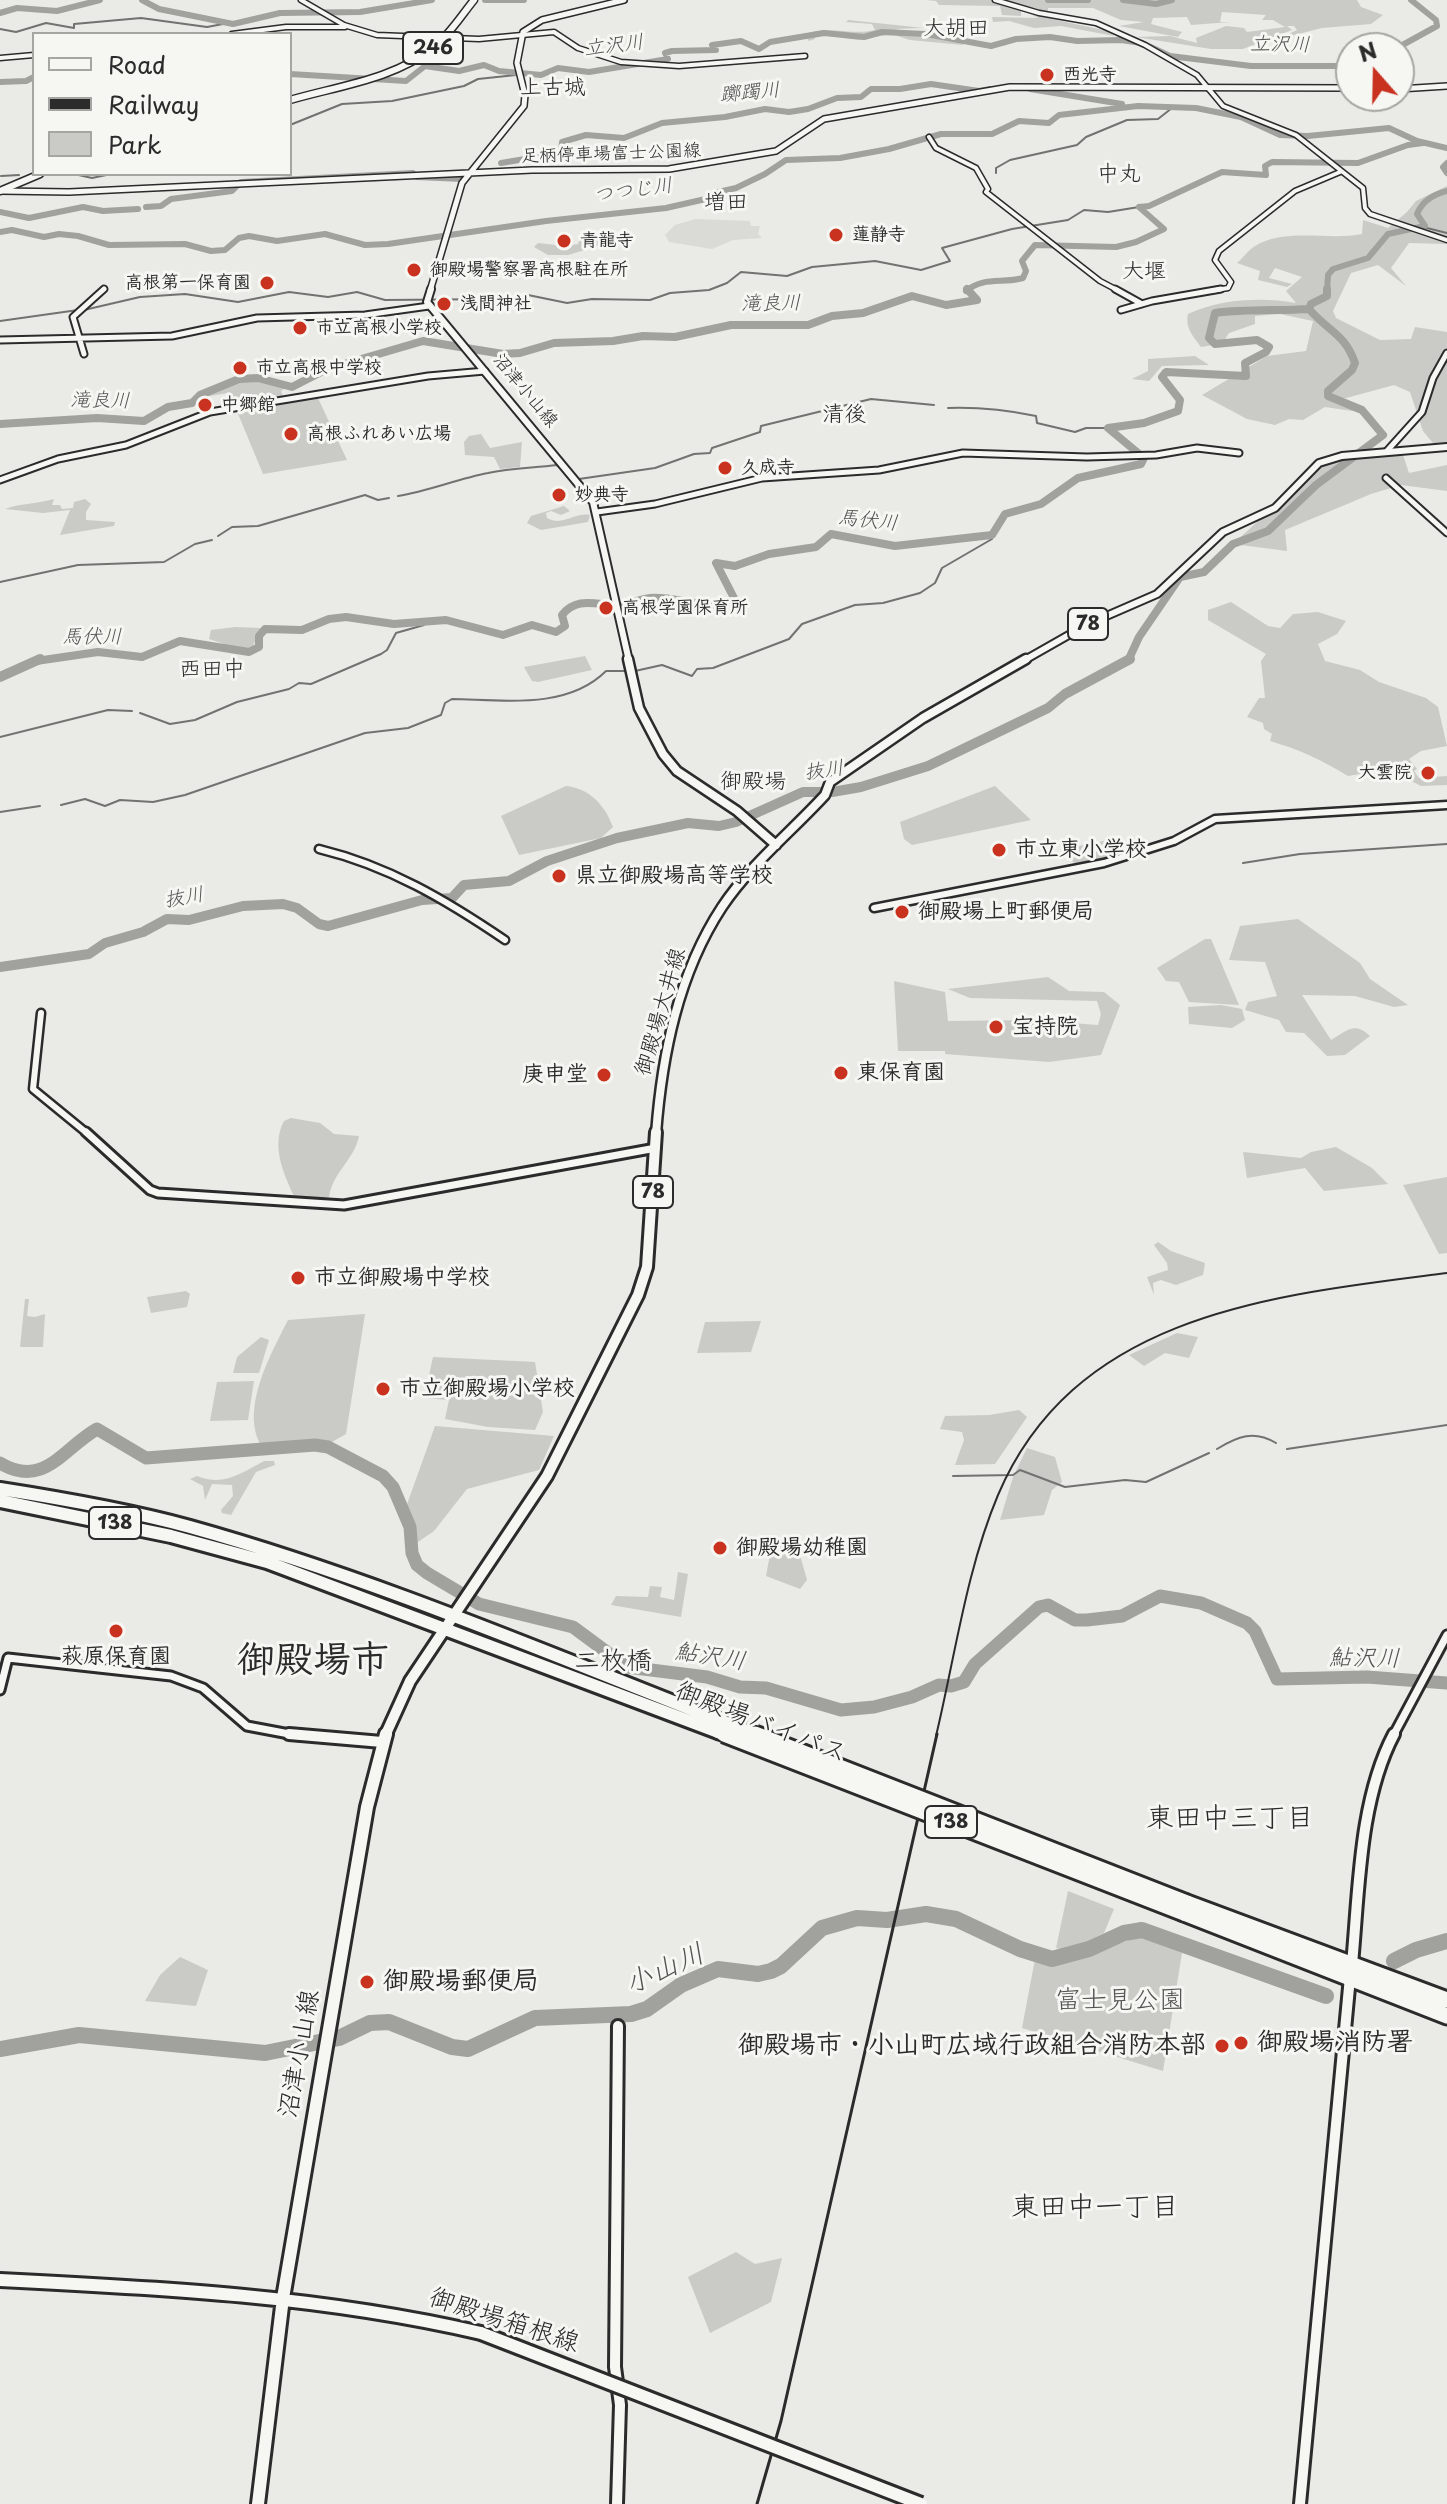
<!DOCTYPE html>
<meta charset="utf-8">
<style>
body{margin:0}
#map{position:relative;width:1447px;height:2504px;overflow:hidden;background:#eaeae6;font-family:"Playpen Sans",sans-serif}
canvas{display:block}
.legend{position:absolute;left:32px;top:32px;width:260px;height:144px;box-sizing:border-box;background:#f6f6f2;border:2px solid #a5a5a2;margin:0;padding:10px 14px;list-style:none;font-size:24px;color:#2b2b2b}
.legend li{display:flex;align-items:center;gap:16px;height:40px}
.legend b{width:40px;border:2px solid #a5a5a2}
.north{position:absolute;left:1335px;top:32px;width:80px;height:80px;box-sizing:border-box;background:#f6f6f2;border:2px solid #a5a5a2;border-radius:50%;rotate:340deg;font-size:22px;font-weight:700;line-height:32px;text-align:center;color:#2b2b2b}
.north::after{content:'';display:block;margin:auto;width:28px;height:36px;background:#c8321e;clip-path:polygon(50% 0,100% 100%,50% 72%,0 100%)}
</style>
<div id="map">
<canvas width="1447" height="2504"></canvas>
<ul class="legend">
<li><b style="height:10px;background:#f6f6f2"></b>Road</li>
<li><b style="height:10px;background:#2b2b2b"></b>Railway</li>
<li><b style="height:22px;background:#cacac7"></b>Park</li>
</ul>
<div class="north">N</div>
</div>
<script>
const c = document.querySelector('canvas').getContext('2d');
c.lineJoin = 'round';
function fill(path, color) { c.fillStyle = color; c.fill(path, 'evenodd'); }
function strokePath(path, color, width, dash) { c.strokeStyle = color; c.lineWidth = width; c.lineCap = dash ? 'butt' : 'round'; c.setLineDash(dash || []); c.stroke(path); }
function label(font, color, halo, rows, align = 'center') {
  c.font = font + ' "Playpen Sans","Klee One",sans-serif'; c.lineWidth = 6; c.setLineDash([]); c.textBaseline = 'middle'; c.strokeStyle = halo; c.fillStyle = color; for (const [text, x, y, turn = 0] of rows) {
    c.save(); c.translate(x, y); c.rotate((+turn || 0) * Math.PI / 180); c.textAlign = isNaN(turn) ? turn : align; if (halo) c.strokeText(text, 0, 0); c.fillText(text, 0, 0); c.restore();
  }
}
const built = new Path2D(`
 M 696,219 L 750,221 L 751,226 L 760,226 L 758,234 L 762,238 L 733,240 L 712,249 L 669,242 L 665,235 L 675,225 Z`);
const green = new Path2D(`
 M 926,0 L 1357,0 L 1361,7 L 1383,15 L 1371,24 L 1322,28 L 1278,39 L 1297,30 L 1294,26 L 1287,26 L 1292,30 L 1243,49 L 1211,49 L 1136,37 L 1170,36 L 1197,43 L 1196,38 L 1226,26 L 1244,28 L 1247,32 L 1285,27 L 1273,20 L 1262,20 L 1266,15 L 1222,12 L 1220,22 L 1231,22 L 1191,25 L 1187,17 L 1153,18 L 1151,24 L 1182,32 L 1178,37 L 1119,26 L 1144,22 L 1121,20 L 1093,8 L 1048,8 L 1048,13 L 1042,17 L 1108,31 L 1114,36 L 1061,26 L 1034,28 L 1009,21 L 993,22 L 992,17 L 1038,18 L 1029,13 L 1037,8 L 1013,7 L 1021,10 L 1021,16 L 1002,15 L 1000,6 L 939,5 L 936,1 Z
 M 848,20 L 924,28 L 894,29 L 964,40 L 963,45 L 910,40 L 891,34 L 858,40 L 815,34 L 815,39 L 809,41 L 804,35 C 825,24 852,36 875,30 L 872,24 L 846,22 Z
 M 1447,186 L 1447,244 L 1409,243 L 1391,268 L 1406,286 L 1378,265 L 1351,273 L 1333,311 L 1336,318 L 1380,340 L 1411,339 L 1415,327 L 1447,332 L 1447,445 L 1437,448 L 1423,431 L 1410,392 L 1394,385 L 1339,400 L 1356,406 L 1359,412 L 1325,407 L 1303,420 L 1289,419 L 1275,425 L 1247,419 L 1202,395 L 1267,356 L 1306,351 L 1313,321 L 1280,314 L 1255,316 L 1255,324 L 1229,333 L 1225,339 L 1227,343 L 1201,347 C 1193,336 1185,328 1188,314 C 1221,299 1261,297 1296,303 L 1286,291 L 1302,277 L 1275,268 L 1269,278 L 1292,284 L 1287,287 L 1258,280 L 1260,271 L 1237,263 C 1243,258 1249,249 1255,246 C 1286,227 1328,241 1362,234 L 1363,220 L 1388,228 L 1407,212 L 1416,201 Z
 M 603,233 L 622,239 L 568,255 L 548,255 L 534,247 L 538,243 L 565,246 L 578,244 L 582,234 Z
 M 1195,356 L 1209,365 L 1162,366 L 1149,381 L 1132,379 L 1148,371 L 1148,359 Z
 M 267,380 L 287,387 L 281,391 L 283,397 L 233,406 L 228,393 L 198,398 L 229,381 Z
 M 317,396 L 347,460 L 263,474 L 236,409 Z
 M 481,434 L 490,448 L 522,442 L 520,467 L 500,469 L 494,457 L 465,455 L 464,442 L 469,436 Z
 M 1402,452 L 1409,473 L 1447,465 L 1447,491 L 1401,485 L 1371,494 L 1285,530 L 1287,551 L 1233,544 L 1319,465 L 1349,455 Z
 M 54,499 L 52,505 L 60,505 L 62,509 L 73,508 L 74,502 L 85,499 L 91,504 L 86,512 L 86,520 L 115,522 L 114,526 L 60,535 L 70,510 L 43,513 L 5,509 C 22,503 37,504 54,499 Z
 M 564,506 L 570,511 L 561,515 L 551,511 L 546,513 L 547,518 C 563,527 574,512 590,515 L 588,522 L 541,530 L 527,523 L 531,516 Z
 M 1231,602 L 1268,626 L 1280,628 L 1293,614 L 1318,612 L 1346,621 L 1337,634 L 1318,644 L 1325,661 L 1360,670 L 1379,682 L 1426,698 L 1438,707 L 1447,746 L 1421,751 L 1409,759 L 1417,769 L 1414,771 L 1419,778 L 1447,776 L 1447,785 L 1421,786 L 1388,769 L 1348,776 C 1322,760 1298,749 1270,741 L 1272,734 L 1264,729 L 1263,723 L 1247,717 L 1259,698 L 1265,698 L 1261,661 L 1266,654 L 1208,620 L 1208,610 Z
 M 235,627 L 261,628 L 252,648 L 242,650 L 209,639 L 211,630 Z
 M 585,656 L 592,670 L 538,682 L 532,681 L 524,667 Z
 M 566,786 C 589,788 605,805 613,827 L 601,838 L 519,855 L 501,816 Z
 M 995,786 L 1031,820 L 912,845 L 904,839 L 900,822 Z
 M 1108,840 L 1126,855 L 1079,866 L 1072,861 L 1074,847 Z
 M 1298,919 L 1360,963 L 1370,979 L 1408,1005 L 1394,1007 L 1355,996 L 1302,995 L 1331,1040 C 1347,1031 1354,1021 1370,1036 L 1345,1055 L 1327,1056 L 1304,1033 L 1286,1032 L 1279,1020 L 1245,1010 L 1248,1002 L 1277,996 L 1265,962 L 1229,960 L 1240,926 Z
 M 1205,939 L 1211,939 L 1239,1005 L 1189,1002 L 1179,982 L 1166,981 L 1157,968 Z
 M 1048,977 L 1069,991 L 1104,992 L 1120,1005 L 1101,1055 L 1049,1062 L 945,1054 L 945,1051 L 898,1051 L 894,981 L 945,992 L 948,1021 L 1032,1020 L 1098,1025 L 1101,1014 L 1097,1001 L 970,998 L 948,989 Z
 M 1221,1005 L 1242,1009 L 1245,1020 L 1232,1028 L 1189,1024 L 1188,1007 Z
 M 291,1118 L 320,1123 L 334,1134 L 359,1136 C 354,1160 333,1172 329,1197 L 308,1201 L 294,1196 C 283,1173 271,1145 284,1121 Z
 M 1336,1147 L 1372,1168 L 1388,1184 L 1324,1191 L 1305,1168 L 1247,1178 L 1243,1152 L 1301,1158 L 1311,1152 Z
 M 1447,1177 L 1447,1253 L 1439,1254 L 1403,1185 Z
 M 1158,1242 L 1171,1251 L 1205,1263 L 1203,1275 L 1176,1285 L 1161,1280 L 1153,1283 L 1154,1295 L 1147,1277 L 1168,1270 L 1167,1263 L 1154,1245 Z
 M 186,1291 L 190,1294 L 187,1307 L 151,1313 L 147,1297 Z
 M 25,1299 L 29,1299 L 27,1316 L 35,1317 L 45,1314 L 43,1347 L 20,1347 Z
 M 365,1314 L 346,1434 L 332,1442 L 262,1447 C 239,1410 271,1354 288,1320 Z
 M 761,1321 L 751,1352 L 697,1353 L 705,1322 Z
 M 1177,1333 L 1198,1337 L 1189,1358 L 1165,1353 L 1144,1366 L 1129,1355 Z
 M 261,1337 L 269,1340 L 259,1373 L 233,1373 L 237,1357 Z
 M 433,1357 L 535,1362 L 543,1412 L 535,1430 L 488,1427 L 445,1419 L 449,1400 L 424,1398 Z
 M 254,1381 L 248,1420 L 210,1421 L 217,1382 Z
 M 1019,1410 L 1027,1417 L 995,1464 L 955,1465 L 964,1440 L 962,1432 L 940,1429 L 945,1416 L 989,1415 Z
 M 435,1426 L 554,1436 L 539,1470 L 467,1489 L 434,1531 L 415,1544 L 406,1507 Z
 M 1027,1448 L 1055,1457 L 1062,1482 L 1052,1490 L 1044,1515 L 1000,1520 L 1013,1477 Z
 M 264,1461 L 274,1461 L 275,1465 L 256,1472 L 231,1515 L 222,1513 L 221,1510 L 233,1496 L 232,1485 L 212,1484 L 205,1500 L 203,1486 L 190,1479 L 197,1476 C 224,1487 241,1473 264,1461 Z
 M 772,1544 L 798,1548 L 807,1580 L 800,1589 L 766,1576 Z
 M 678,1572 L 688,1574 L 681,1617 L 611,1605 L 616,1596 L 648,1597 L 650,1586 L 662,1587 L 660,1597 L 674,1600 Z
 M 1068,1891 L 1114,1909 L 1104,1933 L 1068,1951 L 1056,1948 Z
 M 1146,1936 L 1182,1953 L 1163,2071 L 1022,2028 L 1035,1959 C 1078,1972 1105,1943 1146,1936 Z
 M 180,1957 L 208,1970 L 196,2006 L 145,2001 L 160,1975 Z
 M 736,2252 L 755,2264 L 782,2258 L 771,2302 L 710,2333 L 688,2277 Z`);
const stream = new Path2D(`
 M 0,29 L 16,32 L 46,23 L 74,28 L 74,24 L 141,18 L 207,27 L 223,24
 M 523,74 L 539,75
 M 290,125 L 342,104 L 392,101 L 464,86 L 478,79 L 516,75
 M 996,173 L 996,168 L 1010,160 L 1077,145 L 1086,137 L 1127,120 L 1158,119 L 1172,108
 M 47,174 L 55,174
 M 74,174 L 92,178 L 111,174
 M 1,176 L 19,175
 M 1423,227 L 1447,233
 M 84,310 L 140,297 L 185,294 L 238,302 L 289,292 L 328,297 L 357,292 L 385,300 L 504,299 L 528,295 L 567,303 L 592,299 L 650,300 L 670,293 L 709,290 L 727,283 L 741,272 L 787,276 L 812,267 L 875,261 L 921,270 L 950,261 L 942,248 L 1012,229 L 1068,220 L 1084,210 L 1108,212 L 1139,207
 M 0,321 L 78,310
 M 948,408 C 978,407 1007,410 1036,416 L 1037,423 L 1075,432 L 1086,428 L 1108,428
 M 579,479 L 655,468 L 694,454 L 710,453 L 712,448 L 760,432 L 761,426 L 871,399 L 934,405
 M 398,496 C 429,491 457,479 488,473 C 511,468 534,468 557,465 L 567,475
 M 218,536 L 232,527 L 258,526 L 365,495 L 378,500 L 389,498
 M 0,582 L 78,565 L 164,562 L 195,544 L 212,540
 M 635,671 L 662,665 L 692,676 L 697,669 L 713,668 L 789,639 L 802,624 L 855,605 L 883,603 L 920,593 L 935,583 L 942,568 L 992,539 L 992,535
 M 140,713 L 170,724 L 195,720 L 237,702 L 289,689 L 299,683 L 311,684 L 381,654 L 387,650 L 396,633 L 424,625 L 426,620
 M 0,737 L 108,710 L 132,711
 M 61,805 L 85,799 L 105,806 L 120,800 L 153,802 L 185,795 L 365,733 L 408,728 L 441,715 L 445,703 L 452,699 C 503,700 567,710 606,671 L 629,671
 M 0,812 L 40,806
 M 1243,863 L 1300,854 L 1447,844
 M 1217,1449 C 1238,1436 1254,1430 1276,1443
 M 1287,1449 L 1447,1425
 M 953,1476 L 1013,1475 L 1020,1470 L 1065,1487 L 1125,1480 L 1146,1482 L 1209,1453`);
const riverFar4 = new Path2D(`
 M 142,0 L 159,9 L 233,24 L 280,13 L 360,12 L 432,0
 M 485,0 L 524,0
 M 1048,0 L 1088,0
 M 1123,0 L 1156,4 L 1172,0
 M 0,13 L 17,8 L 57,11 L 100,0
 M 1397,48 L 1437,26 L 1436,20 L 1411,0
 M 290,74 L 406,81 L 425,66 L 459,71 L 484,65 L 499,71 L 541,75 L 558,68 L 589,72 L 668,59 L 665,53 L 672,51 L 716,50 L 712,45 L 741,41 L 759,49 L 770,42 L 824,33 L 864,37 L 882,32 L 926,34 L 991,46 L 1016,39 L 1050,37 L 1077,41 L 1121,40 L 1142,43 L 1170,56 L 1251,66 L 1351,66
 M 0,82 L 26,81 L 34,77
 M 1030,89 L 1122,104
 M 501,163 L 561,153 L 562,142 L 586,135 L 624,138 L 662,123 L 725,117 L 765,109 L 789,112 L 808,109 L 837,98 L 861,97 L 871,89 L 900,89 L 931,84 L 979,91 L 990,89
 M 1447,163 L 1443,167 L 1447,173
 M 241,182 L 413,173 L 417,177 L 462,179
 M 146,207 L 161,206 L 171,199 L 232,191 L 237,186
 M 1139,207 L 1149,206 L 1222,172 L 1266,175 L 1265,166 L 1272,162 L 1358,163 L 1408,145 L 1423,143
 M 0,212 L 29,218 L 83,207 L 103,211 L 138,209
 M 0,232 L 12,230 L 44,237 L 59,234 L 78,236 L 109,245 L 185,244 L 211,251 L 225,250 L 239,238 L 249,236 L 277,241 L 325,234 L 365,245 L 388,244 L 546,221 L 666,208 L 710,198 L 714,193 L 736,188 L 765,174 L 786,160 L 840,158 L 889,149 L 941,134 L 992,134 L 1019,121 L 1049,123 L 1059,115 L 1138,106 L 1196,108 L 1241,117 L 1280,135 L 1308,136 L 1389,128 L 1417,141 L 1447,148
 M 966,291 C 984,276 1002,284 1023,278 L 1026,271 L 1022,261 L 1035,245 L 1116,247 L 1136,242 L 1164,229 L 1139,207
 M 1327,291 L 1328,275 L 1333,269 L 1368,258 L 1388,234 L 1425,226 L 1417,214 C 1423,200 1433,195 1447,191`);
const riverFar3 = new Path2D(`
 M 0,424 L 97,418 L 144,421 L 168,407 L 192,403 L 200,395 L 239,379 L 258,378 L 292,387 L 327,369 L 423,341 L 503,354 L 520,353 L 554,343 L 613,341 L 643,336 L 675,337 L 731,325 L 808,325 L 832,316 L 863,313 L 912,296 L 946,305 L 977,300 L 967,289
 M 36,661 L 98,652 L 142,657 L 180,641 L 249,652 L 259,647 L 259,636 L 265,629 L 302,630 L 329,619 L 346,617 L 394,624 L 446,620 L 503,635 L 532,625 L 556,632 L 565,626 L 562,615 C 578,595 598,606 620,605 C 630,605 639,599 650,598 C 680,596 705,612 735,600 L 716,563 L 735,566 L 769,554 L 816,547 L 831,534 L 895,546 L 992,535 L 1005,514 L 1041,504 L 1078,478 L 1141,464 L 1144,458 L 1108,428 L 1144,423 L 1178,411 L 1180,400 L 1162,377 L 1166,372 L 1246,376 L 1245,363 L 1266,352 L 1269,347 L 1257,340 L 1215,344 L 1209,338 L 1215,313 C 1247,309 1277,311 1309,309 L 1311,304 L 1327,296 L 1327,289
 M 1128,661 L 1139,637 L 1180,577 L 1204,572 L 1233,544 L 1268,531 L 1316,485 L 1383,435 L 1362,410 L 1328,396 L 1328,391 L 1352,370 L 1355,363 C 1345,334 1329,332 1309,309`);
const riverFar2 = new Path2D(`
 M 0,677 L 40,659
 M 0,967 L 89,954 L 105,943 L 143,932 L 167,919 L 189,920 L 243,906 L 283,904 L 297,908 L 319,924 L 328,926 L 422,900 L 452,898 L 464,885 L 509,881 L 547,861 L 617,838 L 688,823 L 719,826 L 736,822 L 803,792 L 832,792 L 861,787 L 928,766 L 1048,708 L 1065,694 L 1130,659`);
const riverFar1 = new Path2D(`
 M 0,1463 C 44,1489 62,1449 97,1429 L 146,1458 L 315,1445 L 328,1447 L 383,1476 L 393,1487 L 410,1527 L 412,1553 L 417,1565 L 427,1573 L 479,1604 L 573,1627 L 627,1667 L 707,1677 L 740,1687 L 766,1688 L 841,1710 L 874,1707 L 912,1697 L 939,1685 L 951,1686 L 964,1682 L 975,1664 L 1039,1607 L 1048,1605 L 1075,1620 L 1087,1620 L 1122,1616 L 1160,1596 L 1201,1603 L 1247,1623 L 1255,1631 L 1277,1679 L 1367,1677 L 1447,1683`);
const river = new Path2D(`
 M 1394,1961 L 1416,1950 L 1447,1941
 M 0,2049 L 79,2035 L 265,2053 L 339,2038 L 370,2023 L 389,2022 L 452,2047 L 468,2049 L 535,2018 L 631,2014 L 647,2009 L 681,1985 L 718,1969 L 758,1974 L 771,1971 L 781,1966 L 822,1928 L 857,1918 L 887,1920 L 926,1914 L 956,1919 L 1020,1949 L 1052,1959 L 1089,1949 L 1124,1933 L 1142,1930 L 1326,1996`);
const minorFar4 = new Path2D(`
 M 301,0 L 344,25 L 377,35 L 479,39 L 554,32 L 578,48 L 621,62 L 679,66 L 805,56
 M 995,0 L 1039,13 L 1096,23 L 1145,45 L 1197,75 L 1223,106 L 1296,135 L 1363,188 L 1365,208 L 1370,214 L 1447,240
 M 232,34 L 286,27 L 345,27
 M 0,58 L 34,55
 M 929,137 L 936,148 L 976,168 L 988,189 L 986,192 L 1100,281 L 1119,291
 M 102,291 L 104,289
 M 1210,291 L 1228,288 L 1231,282 L 1215,260 L 1219,251 L 1295,191 L 1340,172`);
const minorFar3 = new Path2D(`
 M 1115,289 L 1142,304
 M 1121,310 L 1152,301 L 1221,289
 M 0,340 L 172,336 L 257,318 L 365,315 L 429,306
 M 84,354 L 73,317 L 104,289
 M 1386,452 L 1422,412 L 1433,378 L 1447,353
 M 1386,478 L 1447,533
 M 0,480 L 58,459 L 126,445 L 210,412 L 428,376 L 485,371
 M 597,512 L 655,504 L 762,478 L 879,470 L 963,453 L 1087,457 L 1156,455 L 1197,448 L 1239,453`);
const minorFar2 = new Path2D(`
 M 319,849 C 389,866 446,900 505,940
 M 874,908 L 1104,863 L 1174,841 L 1215,819 L 1447,805
 M 41,1013 L 33,1089 L 88,1134`);
const minorFar1 = new Path2D(`
 M 86,1132 L 150,1190 L 158,1193 L 344,1205 L 656,1148
 M 0,1690 L 8,1658 L 171,1676 L 203,1688 L 247,1726 L 300,1736
 M 1393,1736 L 1447,1635`);
const minor = new Path2D(`
 M 289,1734 L 382,1742
 M 1352,1964 C 1359,1891 1359,1800 1394,1734
 M 617,2504 L 620,2405 L 615,2367 L 618,2026
 M 1300,2504 L 1350,1977`);
const majorFar4 = new Path2D(`
 M 1399,89 L 1447,86
 M 0,191 L 69,192 L 532,170 L 669,169 L 776,151 L 824,119 L 1010,87 L 1351,88
 M 430,291 L 462,183 L 524,106 L 525,95 L 517,63 L 523,32 L 542,20 L 624,0`);
const majorFar3 = new Path2D(`
 M 431,289 L 427,302 L 593,502 L 629,661
 M 1023,661 L 1088,624 L 1157,594 L 1223,532 L 1275,508 L 1319,463 L 1342,456 L 1447,447`);
const majorFar2 = new Path2D(`
 M 628,659 L 639,708 L 663,754 L 677,771 L 737,811 L 776,845
 M 656,1134 C 662,1055 678,974 722,907 C 750,865 791,832 825,795 L 830,782 L 923,718 L 1026,659`);
const majorFar1 = new Path2D(`
 M 385,1736 L 410,1681 L 547,1476 L 638,1295 L 647,1267 L 656,1132`);
const major = new Path2D(`
 M 0,2280 C 162,2288 322,2296 481,2333
 M 258,2504 L 283,2298 L 367,1807 L 386,1734`);
const highwayFar2 = new Path2D(`
 M 290,100 C 338,86 395,79 434,47 C 450,34 461,16 474,0
 M 0,191 L 40,174`);
const highwayFar1 = new Path2D(`
 M 0,1489 C 64,1499 128,1510 190,1527 C 373,1578 547,1653 724,1722
 M 0,1501 L 171,1536 L 267,1562 L 718,1732`);
const highway = new Path2D(`
 M 1187,1903 L 1447,2000
 M 1184,1913 L 1447,2016`);
const railFar1 = new Path2D(`
 M 936,1736 C 955,1657 966,1571 998,1495 C 1076,1312 1276,1295 1447,1273`);
const rail = new Path2D(`
 M 757,2504 L 781,2421 L 937,1734`);
const majorBridge = new Path2D(`
 M 481,2333 L 921,2504`);
const highwayBridgeFar1 = new Path2D(`
 M 724,1722 L 760,1736
 M 718,1732 L 729,1736`);
const highwayBridge = new Path2D(`
 M 724,1734 L 1184,1913
 M 755,1734 L 1187,1903`);
const markers = [
 [1047,75,8,"#c8321e"],
 [836,235,8,"#c8321e"],
 [564,241,8,"#c8321e"],
 [414,270,8,"#c8321e"],
 [267,283,8,"#c8321e"],
 [444,304,8,"#c8321e"],
 [300,328,8,"#c8321e"],
 [240,368,8,"#c8321e"],
 [205,405,8,"#c8321e"],
 [291,434,8,"#c8321e"],
 [725,468,8,"#c8321e"],
 [559,495,8,"#c8321e"],
 [606,608,8,"#c8321e"],
 [1428,773,8,"#c8321e"],
 [999,850,8,"#c8321e"],
 [559,876,8,"#c8321e"],
 [902,912,8,"#c8321e"],
 [996,1027,8,"#c8321e"],
 [841,1073,8,"#c8321e"],
 [604,1075,8,"#c8321e"],
 [298,1278,8,"#c8321e"],
 [383,1389,8,"#c8321e"],
 [720,1548,8,"#c8321e"],
 [116,1631,8,"#c8321e"],
 [367,1982,8,"#c8321e"],
 [1241,2043,8,"#c8321e"],
 [1222,2046,8,"#c8321e"]
];
const farPoinames = [
 ["西光寺",1063,75],
 ["蓮静寺",852,235],
 ["青龍寺",580,241],
 ["御殿場警察署高根駐在所",430,270],
 ["高根第一保育園",251,283,"right"],
 ["浅間神社",460,304],
 ["市立高根小学校",316,328],
 ["市立高根中学校",256,368],
 ["中郷館",221,405],
 ["高根ふれあい広場",307,434],
 ["久成寺",741,468],
 ["妙典寺",575,495],
 ["高根学園保育所",622,608],
 ["大雲院",1412,773,"right"]
];
const farStreetnames = [
 ["足柄停車場富士公園線",611,154,-2],
 ["沼津小山線",525,391,50]
];
const farWaternames = [
 ["立沢川",1280,45,1],
 ["立沢川",614,46,-7],
 ["躑躅川",750,93,-5],
 ["つつじ川",633,191,-8],
 ["滝良川",771,304,-1],
 ["滝良川",100,401,1],
 ["馬伏川",868,521,6],
 ["馬伏川",92,637],
 ["抜川",824,771,-8],
 ["抜川",184,898,-10]
];
const shields = [
 [433,48,60],
 [1088,624,40],
 [653,1192,40],
 [115,1523,52],
 [951,1822,52]
];
const shieldNames = [
 ["246",433,48],
 ["78",1088,624],
 ["78",653,1192],
 ["138",115,1523],
 ["138",951,1822]
];
const farQuarternames = [
 ["大胡田",956,29],
 ["上古城",553,88],
 ["中丸",1119,175],
 ["増田",726,203],
 ["大堰",1144,272],
 ["清後",844,415],
 ["西田中",212,670],
 ["御殿場",753,782]
];
const poiNames = [
 ["市立東小学校",1015,850],
 ["県立御殿場高等学校",575,876],
 ["御殿場上町郵便局",918,912],
 ["宝持院",1012,1027],
 ["東保育園",857,1073],
 ["庚申堂",588,1075,"right"],
 ["市立御殿場中学校",314,1278],
 ["市立御殿場小学校",399,1389],
 ["御殿場幼稚園",736,1548],
 ["萩原保育園",116,1657,"center"]
];
const streetNames = [
 ["御殿場大井線",661,1012,-74]
];
const waterNames = [
 ["鮎沢川",710,1657,9],
 ["鮎沢川",1364,1659,1]
];
const quarterNames = [
 ["二枚橋",613,1662]
];
const nearStreetnames = [
 ["御殿場バイパス",761,1723,21],
 ["沼津小山線",300,2054,-80],
 ["御殿場箱根線",504,2321,18]
];
const nearPoinames = [
 ["御殿場郵便局",383,1982],
 ["御殿場消防署",1257,2043],
 ["御殿場市・小山町広域行政組合消防本部",1206,2046,"right"]
];
const nearParknames = [
 ["富士見公園",1120,2001]
];
const nearNeighbourhoodnames = [
 ["東田中三丁目",1230,1819],
 ["東田中一丁目",1095,2208]
];
const nearWaternames = [
 ["小山川",665,1970,-24]
];
const townNames = [
 ["御殿場市",313,1662]
];
fill(built, '#dadad6');
fill(green, '#cacac7');
strokePath(stream, '#727270', 2);
strokePath(riverFar4, '#a1a19e', 6);
strokePath(riverFar3, '#a1a19e', 8);
strokePath(riverFar2, '#a1a19e', 10);
strokePath(riverFar1, '#a1a19e', 13);
strokePath(river, '#a1a19e', 16);
strokePath(minorFar4, '#2b2b2b', 7);
strokePath(minorFar3, '#2b2b2b', 9);
strokePath(minorFar2, '#2b2b2b', 11);
strokePath(minorFar1, '#2b2b2b', 13);
strokePath(minor, '#2b2b2b', 16);
strokePath(majorFar4, '#2b2b2b', 8);
strokePath(majorFar3, '#2b2b2b', 10);
strokePath(majorFar2, '#2b2b2b', 13);
strokePath(majorFar1, '#2b2b2b', 16);
strokePath(major, '#2b2b2b', 18);
strokePath(highwayFar2, '#2b2b2b', 9);
strokePath(highwayFar1, '#2b2b2b', 18);
strokePath(highway, '#2b2b2b', 21);
strokePath(minorFar4, '#f6f6f2', 4);
strokePath(minorFar3, '#f6f6f2', 5);
strokePath(minorFar2, '#f6f6f2', 6);
strokePath(minorFar1, '#f6f6f2', 7);
strokePath(minor, '#f6f6f2', 10);
strokePath(majorFar4, '#f6f6f2', 5);
strokePath(majorFar3, '#f6f6f2', 6);
strokePath(majorFar2, '#f6f6f2', 8);
strokePath(majorFar1, '#f6f6f2', 10);
strokePath(major, '#f6f6f2', 12);
strokePath(highwayFar2, '#f6f6f2', 6);
strokePath(highwayFar1, '#f6f6f2', 12);
strokePath(highway, '#f6f6f2', 15);
strokePath(railFar1, '#2b2b2b', 2);
strokePath(rail, '#2b2b2b', 3);
strokePath(majorBridge, '#2b2b2b', 18, []);
strokePath(highwayBridgeFar1, '#2b2b2b', 18, []);
strokePath(highwayBridge, '#2b2b2b', 21, []);
strokePath(majorBridge, '#f6f6f2', 12);
strokePath(highwayBridgeFar1, '#f6f6f2', 12);
strokePath(highwayBridge, '#f6f6f2', 15);
for (const [x, y, r, color] of markers) { const dot = new Path2D(); dot.arc(x, y, r, 0, 2 * Math.PI); c.fillStyle = color; c.fill(dot); strokePath(dot, '#f6f6f2', 3); }
label('bold 18px', '#2b2b2b', '#f6f6f2', farPoinames, 'left');
label('18px', '#2b2b2b', '#f6f6f2', farStreetnames);
label('italic 20px', '#545453', '#f6f6f2', farWaternames);
for (const [x, y, w] of shields) { const box = new Path2D(); box.roundRect(x - w / 2, y - 16, w, 32, 6); c.fillStyle = '#f6f6f2'; c.fill(box); strokePath(box, '#2b2b2b', 2); }
label('bold 20px', '#2b2b2b', null, shieldNames);
label('22px', '#2b2b2b', '#f6f6f2', farQuarternames);
label('bold 22px', '#2b2b2b', '#f6f6f2', poiNames, 'left');
label('22px', '#2b2b2b', '#f6f6f2', streetNames);
label('italic 24px', '#545453', '#f6f6f2', waterNames);
label('26px', '#2b2b2b', '#f6f6f2', quarterNames);
label('26px', '#2b2b2b', '#f6f6f2', nearStreetnames);
label('bold 26px', '#2b2b2b', '#f6f6f2', nearPoinames, 'left');
label('26px', '#535352', '#f6f6f2', nearParknames);
label('28px', '#2b2b2b', '#f6f6f2', nearNeighbourhoodnames);
label('italic 28px', '#545453', '#f6f6f2', nearWaternames);
label('bold 38px', '#2b2b2b', '#f6f6f2', townNames);
</script>
